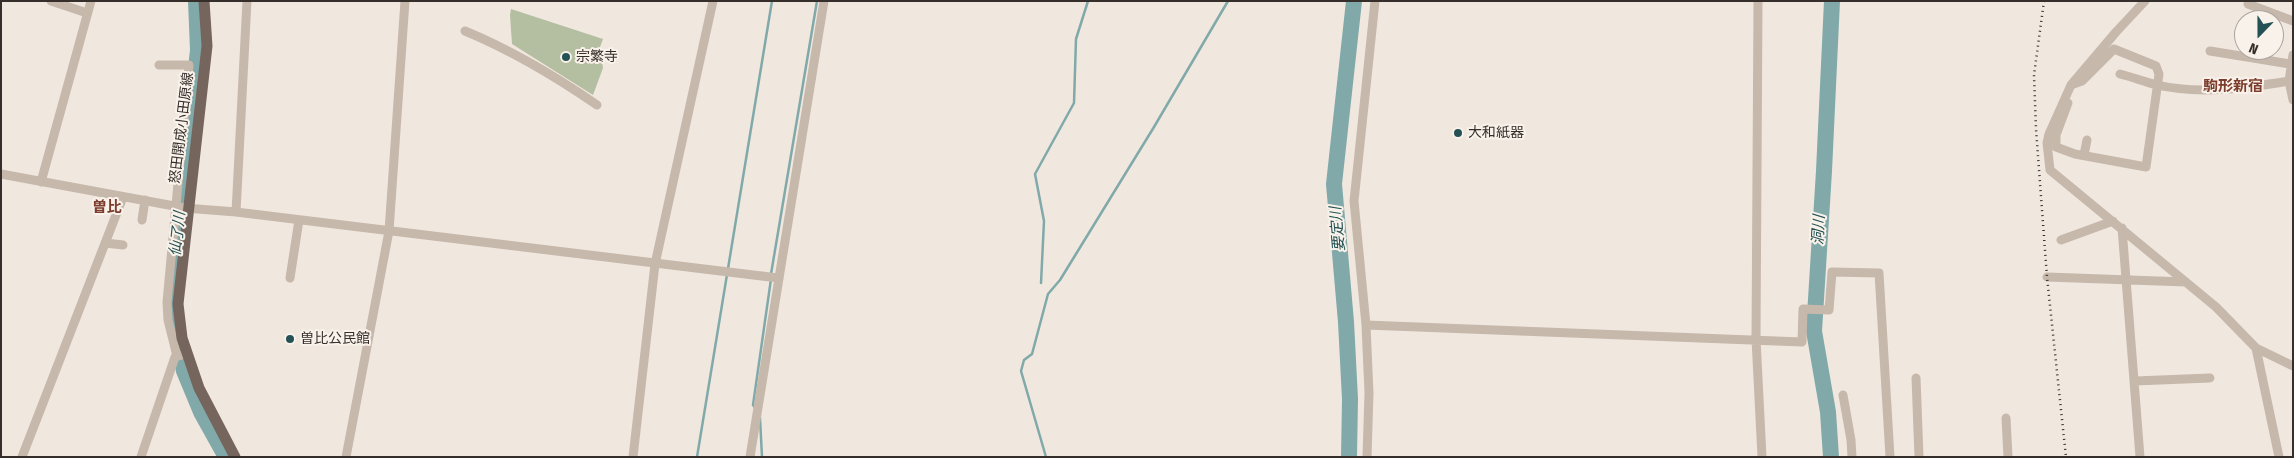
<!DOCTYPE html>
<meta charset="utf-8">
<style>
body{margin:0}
#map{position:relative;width:2294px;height:458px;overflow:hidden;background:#f0e8df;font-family:"Fira Sans Condensed",sans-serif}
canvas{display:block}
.frame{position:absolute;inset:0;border:2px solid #362e2a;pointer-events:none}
.north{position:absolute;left:2234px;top:10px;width:50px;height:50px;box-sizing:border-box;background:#f8f2eb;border:1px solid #aaa49e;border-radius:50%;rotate:202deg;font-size:14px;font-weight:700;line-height:20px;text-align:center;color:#362e2a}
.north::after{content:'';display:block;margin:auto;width:18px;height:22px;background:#245153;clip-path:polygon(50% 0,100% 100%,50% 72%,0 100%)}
</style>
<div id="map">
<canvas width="2294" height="458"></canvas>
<div class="frame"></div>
<div class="north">N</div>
</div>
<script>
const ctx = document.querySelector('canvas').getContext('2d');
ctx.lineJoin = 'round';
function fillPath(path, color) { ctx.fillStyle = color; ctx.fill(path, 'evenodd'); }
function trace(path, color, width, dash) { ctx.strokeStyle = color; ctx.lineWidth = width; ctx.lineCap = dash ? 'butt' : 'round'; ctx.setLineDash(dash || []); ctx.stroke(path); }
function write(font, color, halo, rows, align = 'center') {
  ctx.font = font + ' "Fira Sans Condensed","Noto Sans JP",sans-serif'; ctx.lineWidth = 4; ctx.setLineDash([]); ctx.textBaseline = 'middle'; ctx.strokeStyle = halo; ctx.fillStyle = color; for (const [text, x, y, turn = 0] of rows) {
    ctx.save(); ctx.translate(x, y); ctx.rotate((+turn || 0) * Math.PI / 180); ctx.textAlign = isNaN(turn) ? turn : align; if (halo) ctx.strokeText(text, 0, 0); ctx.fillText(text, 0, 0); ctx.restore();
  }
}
fillPath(new Path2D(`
 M 511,9 L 603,39 L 600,47 L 603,68 L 593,95 L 512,44 L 510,15 Z`), '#b4bea0');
trace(new Path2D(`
 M 771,274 L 817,1
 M 1041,283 L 1044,221 L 1035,174 L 1074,103 L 1076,39 L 1088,1
 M 756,409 L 753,405 L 771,279
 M 760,418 L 762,457
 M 697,457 L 772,1
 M 1046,457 L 1021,371 L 1024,360 L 1032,354 L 1048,294 L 1060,280 L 1154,127 L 1228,1`), '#81a9aa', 2.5);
trace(new Path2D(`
 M 196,1 L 198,50 L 175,261 L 173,319 L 184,371 L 201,412 L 226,457
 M 1349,457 L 1350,399 L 1346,322 L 1334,184 L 1354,1
 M 1831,457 L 1828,412 L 1814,331 L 1824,171 L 1832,1`), '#81a9aa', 16);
trace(new Path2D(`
 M 51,1 L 87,13
 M 1758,1 L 1756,339 L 1762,457
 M 2145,1 L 2116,32 L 2071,85 L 2049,134 L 2047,143 L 2050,170 L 2216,307 L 2256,348 L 2279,457
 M 2248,4 L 2293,21
 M 465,31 C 511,50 555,76 597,105
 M 2210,51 L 2290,64
 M 2293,55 L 2289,81 L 2293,100
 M 159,65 L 189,65 L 167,302 L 168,320 L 177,356
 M 2120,74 C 2132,77 2145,82 2157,85 C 2200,95 2246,88 2289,81
 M 2068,103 L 2056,135 L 2056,147 L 2075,154 L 2146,167 L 2159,74 L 2156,66 L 2114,49 L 2082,81 L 2071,85
 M 2084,155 L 2087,140
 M 1,174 L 185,208 L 236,212 L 778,278
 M 41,182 L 91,1
 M 236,212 L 247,1
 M 142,220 L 145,200
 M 2122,228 L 2140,457
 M 2061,240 L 2113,221
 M 105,243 L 123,245
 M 2047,277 L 2186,282
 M 290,278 L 299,220
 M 1366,325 L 1802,342 L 1803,309 L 1829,310 L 1832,272 L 1879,273 L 1890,457
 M 2256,348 L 2293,366
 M 1916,378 L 1919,457
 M 2135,381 L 2210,378
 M 1843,395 L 1851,440 L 1852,457
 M 2006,418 L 2008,457
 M 22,457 L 123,197
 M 141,457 L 175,357 L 182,355
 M 346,457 L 389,231 L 405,1
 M 633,457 L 655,264 L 713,1
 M 750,457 L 824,1
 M 1367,457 L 1369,393 L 1366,325 L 1354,201 L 1375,1`), '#c7b8ac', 9);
trace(new Path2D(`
 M 204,1 L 207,46 L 178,304 L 182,338 L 199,388 L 235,457`), '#76655d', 11);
trace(new Path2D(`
 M 2044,1 L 2034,75 L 2036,129 L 2047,277 L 2066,457`), '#362e2a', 2.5, [1, 4]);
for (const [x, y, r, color] of [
 [566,57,5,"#245153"],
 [1458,133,5,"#245153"],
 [290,339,5,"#245153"]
]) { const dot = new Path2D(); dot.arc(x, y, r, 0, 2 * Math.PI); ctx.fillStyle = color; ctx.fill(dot); trace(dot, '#f8f2eb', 2); }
write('14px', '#362e2a', '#f8f2eb', [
 ["宗繁寺",576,57],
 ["大和紙器",1468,133],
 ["曽比公民館",300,339]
], 'left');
write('14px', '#362e2a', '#f8f2eb', [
 ["怒田開成小田原線",182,128,-83]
]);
write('bold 15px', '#7c3d2c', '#f8f2eb', [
 ["駒形新宿",2233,87],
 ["曽比",107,208]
]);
write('italic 15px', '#245153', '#f8f2eb', [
 ["要定川",1338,229,-95],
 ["洞川",1819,230,-87],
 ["仙了川",178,234,-84]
]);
</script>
